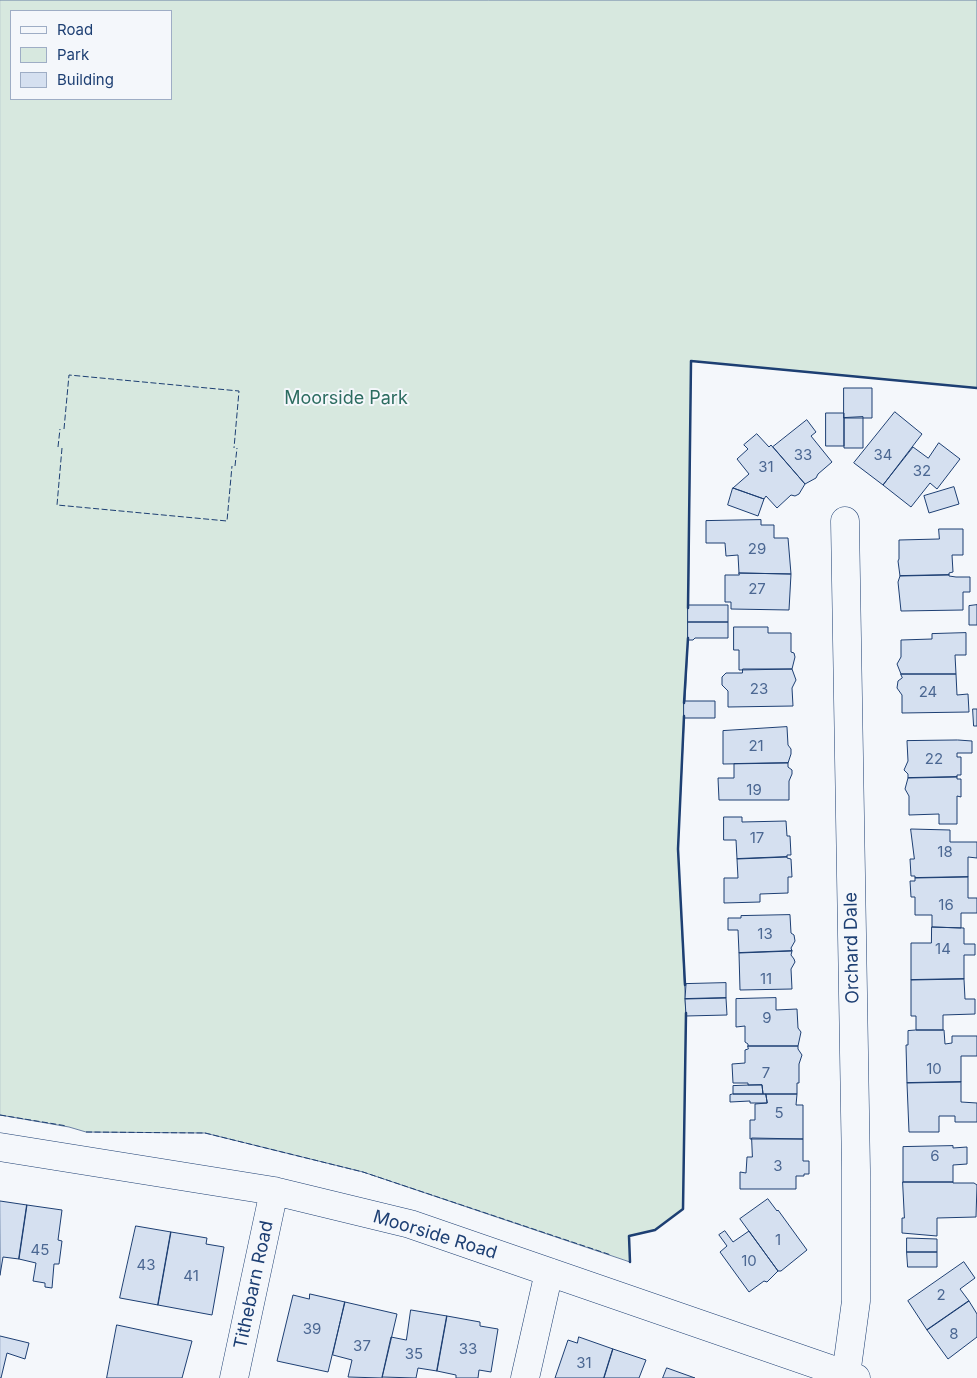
<!DOCTYPE html>
<style>
body{margin:0}
#map{position:relative;width:977px;height:1378px;overflow:hidden;background:#f4f7fb;font-family:Inter,sans-serif}
canvas{display:block}
.legend{position:absolute;left:10px;top:10px;width:162px;height:90px;box-sizing:border-box;background:#f4f7fb;border:1px solid #9eadc5;margin:0;padding:6px 9px;list-style:none;font-size:15px;color:#1d3f73}
.legend li{display:flex;align-items:center;gap:10px;height:25px}
.legend b{width:25px;border:1px solid #9eadc5}
</style>
<div id="map">
<canvas width="977" height="1378"></canvas>
<ul class="legend">
<li><b style="height:6px;background:#f4f7fb"></b>Road</li>
<li><b style="height:14px;background:#d7e8df"></b>Park</li>
<li><b style="height:14px;background:#d5e0f0"></b>Building</li>
</ul>
</div>
<script>
const ctx = document.querySelector('canvas').getContext('2d');
ctx.lineJoin = 'round';
function fillPath(path, color) { ctx.fillStyle = color; ctx.fill(path, 'evenodd'); }
function trace(path, color, width, dash) { ctx.strokeStyle = color; ctx.lineWidth = width; ctx.lineCap = dash ? 'butt' : 'round'; ctx.setLineDash(dash || []); ctx.stroke(path); }
function write(font, color, halo, rows, align = 'center') {
  ctx.font = font + ' Inter,sans-serif'; ctx.lineWidth = 4; ctx.setLineDash([]); ctx.textBaseline = 'middle'; ctx.strokeStyle = halo; ctx.fillStyle = color; for (const [text, x, y, turn = 0] of rows) {
    ctx.save(); ctx.translate(x, y); ctx.rotate((+turn || 0) * Math.PI / 180); ctx.textAlign = isNaN(turn) ? turn : align; if (halo) ctx.strokeText(text, 0, 0); ctx.fillText(text, 0, 0); ctx.restore();
  }
}
const green = new Path2D(`
 M 0,0 L 977,0 L 977,388 L 691,361 L 688,640 L 678,849 L 686,1016 L 683,1209 L 655,1230 L 629,1236 L 630,1262 L 363,1172 L 205,1133 L 86,1132 L 69,1127 L 0,1115 ZM 11,11 L 171,11 L 171,99 L 11,99 Z`);
fillPath(green, '#d7e8df');
trace(green, '#687fa3', 1);
const building = new Path2D(`
 M 844,388 L 872,388 L 872,418 L 844,418 Z
 M 895,412 L 922,434 L 883,485 L 854,463 Z
 M 826,413 L 844,413 L 844,446 L 826,446 Z
 M 863,417 L 863,448 L 844,448 L 844,418 Z
 M 807,420 L 816,432 L 811,436 L 832,462 L 818,474 L 816,478 L 805,484 L 773,447 Z
 M 757,434 L 769,447 L 771,445 L 805,484 L 799,494 L 795,496 L 791,495 L 777,508 L 766,496 L 764,499 L 733,488 L 749,474 L 737,459 L 748,449 L 744,445 Z
 M 939,443 L 960,459 L 937,489 L 930,483 L 911,507 L 883,485 L 913,447 L 928,458 Z
 M 954,487 L 959,504 L 929,513 L 924,496 Z
 M 733,488 L 764,499 L 758,516 L 728,505 Z
 M 761,520 L 761,525 L 774,525 L 774,538 L 788,538 L 791,574 L 739,573 L 738,555 L 726,556 L 725,543 L 706,543 L 706,521 Z
 M 939,529 L 963,529 L 963,555 L 952,555 L 953,572 L 949,573 L 949,575 L 900,576 L 898,561 L 899,559 L 899,540 L 939,539 Z
 M 739,573 L 791,574 L 789,610 L 731,609 L 731,602 L 725,602 L 725,575 L 739,575 Z
 M 949,575 L 949,576 L 956,577 L 970,577 L 970,592 L 963,592 L 963,610 L 901,611 L 898,582 L 900,576 Z
 M 688,605 L 728,605 L 728,622 L 688,622 Z
 M 977,605 L 977,625 L 969,625 L 969,606 Z
 M 688,622 L 728,622 L 728,638 L 695,638 L 693,640 L 688,640 Z
 M 734,627 L 768,627 L 768,633 L 791,633 L 791,652 L 794,653 L 795,657 L 792,669 L 739,670 L 739,650 L 734,650 Z
 M 966,633 L 966,655 L 955,655 L 956,674 L 901,674 L 897,664 L 901,657 L 901,640 L 932,639 L 932,634 Z
 M 743,669 L 792,669 L 796,680 L 792,688 L 793,706 L 728,707 L 728,691 L 722,685 L 722,677 L 726,673 L 742,673 Z
 M 901,674 L 956,674 L 957,695 L 968,694 L 969,712 L 902,713 L 902,695 L 897,688 L 898,681 L 902,678 Z
 M 684,701 L 715,701 L 715,718 L 684,718 Z
 M 973,709 L 977,709 L 977,726 L 974,726 Z
 M 787,727 L 788,745 L 791,749 L 791,754 L 788,763 L 723,764 L 723,731 Z
 M 958,740 L 972,741 L 972,753 L 957,753 L 957,757 L 961,757 L 961,775 L 957,775 L 957,777 L 908,778 L 908,774 L 904,770 L 908,761 L 907,741 Z
 M 788,763 L 788,767 L 792,770 L 792,774 L 789,781 L 789,800 L 719,800 L 718,778 L 734,778 L 734,764 Z
 M 957,777 L 957,779 L 961,779 L 961,797 L 957,796 L 957,824 L 939,824 L 939,814 L 909,815 L 909,796 L 905,789 L 908,778 Z
 M 724,817 L 742,817 L 742,822 L 786,821 L 787,836 L 790,836 L 791,855 L 787,855 L 787,857 L 737,859 L 736,840 L 724,840 Z
 M 911,829 L 950,830 L 950,842 L 977,842 L 977,858 L 968,857 L 968,877 L 915,878 L 915,876 L 911,876 L 910,859 L 914,859 Z
 M 787,857 L 787,858 L 791,859 L 792,877 L 788,877 L 788,893 L 760,894 L 760,902 L 724,903 L 724,878 L 738,878 L 737,859 Z
 M 968,877 L 968,898 L 977,898 L 977,913 L 961,913 L 961,928 L 932,927 L 932,915 L 915,915 L 915,897 L 911,897 L 910,881 L 915,881 L 915,878 Z
 M 790,915 L 791,933 L 794,935 L 795,941 L 791,948 L 792,951 L 739,953 L 738,930 L 728,930 L 728,918 L 741,918 L 741,916 Z
 M 932,927 L 964,928 L 964,944 L 975,944 L 975,955 L 964,955 L 964,979 L 911,980 L 911,943 L 931,943 Z
 M 792,951 L 791,955 L 794,959 L 795,962 L 791,969 L 792,989 L 740,990 L 739,953 Z
 M 964,979 L 965,999 L 975,999 L 975,1014 L 943,1015 L 943,1030 L 916,1030 L 916,1016 L 911,1016 L 911,980 Z
 M 726,983 L 726,998 L 685,999 L 686,984 Z
 M 726,998 L 727,1015 L 686,1016 L 685,999 Z
 M 776,998 L 776,1010 L 797,1009 L 798,1028 L 801,1032 L 798,1046 L 748,1046 L 748,1044 L 745,1042 L 745,1026 L 736,1027 L 736,999 Z
 M 916,1030 L 944,1030 L 945,1044 L 952,1043 L 952,1036 L 977,1036 L 977,1056 L 961,1056 L 961,1082 L 907,1083 L 906,1045 L 908,1045 L 908,1031 Z
 M 748,1046 L 798,1046 L 798,1049 L 802,1055 L 799,1064 L 799,1083 L 797,1083 L 797,1094 L 763,1094 L 762,1085 L 748,1085 L 748,1083 L 733,1083 L 732,1064 L 745,1063 L 745,1050 L 748,1049 Z
 M 961,1082 L 961,1102 L 977,1103 L 977,1122 L 955,1122 L 955,1116 L 939,1116 L 939,1132 L 909,1132 L 907,1083 Z
 M 762,1085 L 763,1094 L 733,1094 L 733,1086 Z
 M 733,1094 L 766,1094 L 767,1103 L 750,1103 L 750,1101 L 730,1102 L 730,1095 Z
 M 766,1094 L 797,1094 L 796,1105 L 803,1105 L 803,1139 L 750,1139 L 750,1120 L 755,1120 L 755,1104 L 767,1103 Z
 M 752,1138 L 803,1139 L 803,1161 L 809,1161 L 809,1174 L 804,1174 L 804,1176 L 796,1176 L 796,1189 L 740,1189 L 740,1172 L 746,1173 L 747,1157 L 752,1157 Z
 M 953,1146 L 953,1148 L 967,1147 L 967,1164 L 953,1165 L 953,1182 L 903,1182 L 903,1147 Z
 M 903,1182 L 953,1182 L 953,1183 L 974,1183 L 977,1185 L 976,1217 L 937,1218 L 937,1236 L 902,1233 L 902,1218 L 904,1218 Z
 M 768,1199 L 777,1211 L 778,1210 L 807,1250 L 781,1271 L 778,1271 L 740,1219 Z
 M 0,1201 L 27,1205 L 19,1259 L 3,1257 L 0,1275 Z
 M 27,1205 L 62,1210 L 58,1240 L 62,1241 L 59,1264 L 54,1264 L 52,1288 L 45,1287 L 45,1283 L 33,1281 L 36,1263 L 19,1259 Z
 M 136,1226 L 171,1232 L 158,1305 L 120,1298 Z
 M 725,1231 L 733,1242 L 749,1231 L 778,1271 L 767,1282 L 764,1281 L 749,1292 L 720,1252 L 727,1246 L 719,1235 Z
 M 171,1232 L 207,1238 L 206,1244 L 224,1247 L 212,1315 L 158,1305 Z
 M 907,1238 L 937,1239 L 937,1252 L 907,1252 Z
 M 907,1252 L 937,1252 L 937,1267 L 908,1267 Z
 M 964,1262 L 975,1278 L 960,1289 L 969,1301 L 927,1330 L 908,1301 Z
 M 310,1294 L 345,1302 L 328,1372 L 277,1361 L 293,1295 L 309,1299 Z
 M 969,1301 L 977,1314 L 977,1337 L 948,1359 L 927,1330 Z
 M 345,1302 L 397,1314 L 382,1378 L 348,1377 L 352,1360 L 333,1355 Z
 M 411,1310 L 447,1316 L 437,1371 L 418,1368 L 416,1378 L 382,1377 L 391,1337 L 406,1340 Z
 M 447,1316 L 480,1322 L 480,1326 L 498,1329 L 491,1372 L 479,1370 L 478,1378 L 456,1378 L 456,1375 L 437,1371 Z
 M 117,1325 L 192,1341 L 182,1378 L 107,1378 Z
 M 0,1336 L 29,1343 L 25,1359 L 7,1353 L 1,1378 L 0,1378 Z
 M 579,1337 L 613,1349 L 604,1378 L 555,1378 L 568,1340 L 577,1343 Z
 M 613,1349 L 646,1360 L 639,1378 L 604,1378 Z
 M 667,1368 L 695,1378 L 663,1378 Z`);
fillPath(building, '#d5e0f0');
trace(building, '#1d3f73', 1);
const street = new Path2D(`
 M 845,521 L 856,1170 L 856,1301 L 846,1375
 M 0,1147 L 274,1191 L 410,1224 L 856,1378
 M 234,1378 L 274,1191
 M 525,1378 L 549,1272`);
trace(street, '#1d3f73', 29);
trace(street, '#f4f7fb', 28);
trace(new Path2D(`
 M 64,429 L 69,375 L 239,391 L 234,448
 M 58,447 L 60,429
 M 62,448 L 57,505 L 227,521 L 232,466
 M 235,466 L 237,448
 M 0,1115 L 67,1126
 M 86,1132 L 205,1133 L 363,1172 L 611,1255`), '#1d3f73', 1, [6, 2.5]);
trace(new Path2D(`
 M 688,608 L 691,361 L 977,388
 M 684,703 L 688,638
 M 684,716 L 678,849 L 685,985
 M 630,1262 L 629,1236 L 655,1230 L 683,1209 L 686,1013`), '#1d3f73', 2.5);
write('15px', '#4b6792', null, [
 ["33",803,455],
 ["34",883,455],
 ["31",766,467],
 ["32",922,471],
 ["29",757,549],
 ["27",757,589],
 ["23",759,689],
 ["24",928,692],
 ["21",756,746],
 ["22",934,759],
 ["19",754,790],
 ["17",757,838],
 ["18",945,852],
 ["16",946,905],
 ["13",765,934],
 ["14",943,949],
 ["11",766,979],
 ["9",767,1018],
 ["10",934,1069],
 ["7",766,1073],
 ["5",779,1113],
 ["6",935,1156],
 ["3",778,1166],
 ["1",778,1240],
 ["45",40,1250],
 ["10",749,1261],
 ["43",146,1265],
 ["41",191,1276],
 ["2",941,1295],
 ["39",312,1329],
 ["8",954,1334],
 ["37",362,1346],
 ["33",468,1349],
 ["35",414,1354],
 ["31",584,1363]
]);
write('18px', '#2c6c60', '#f4f7fb', [
 ["Moorside Park",346,399]
]);
write('18px', '#1d3f73', '#f4f7fb', [
 ["Orchard Dale",852,948,-91],
 ["Moorside Road",435,1235,17],
 ["Tithebarn Road",254,1285,-78]
]);
</script>
